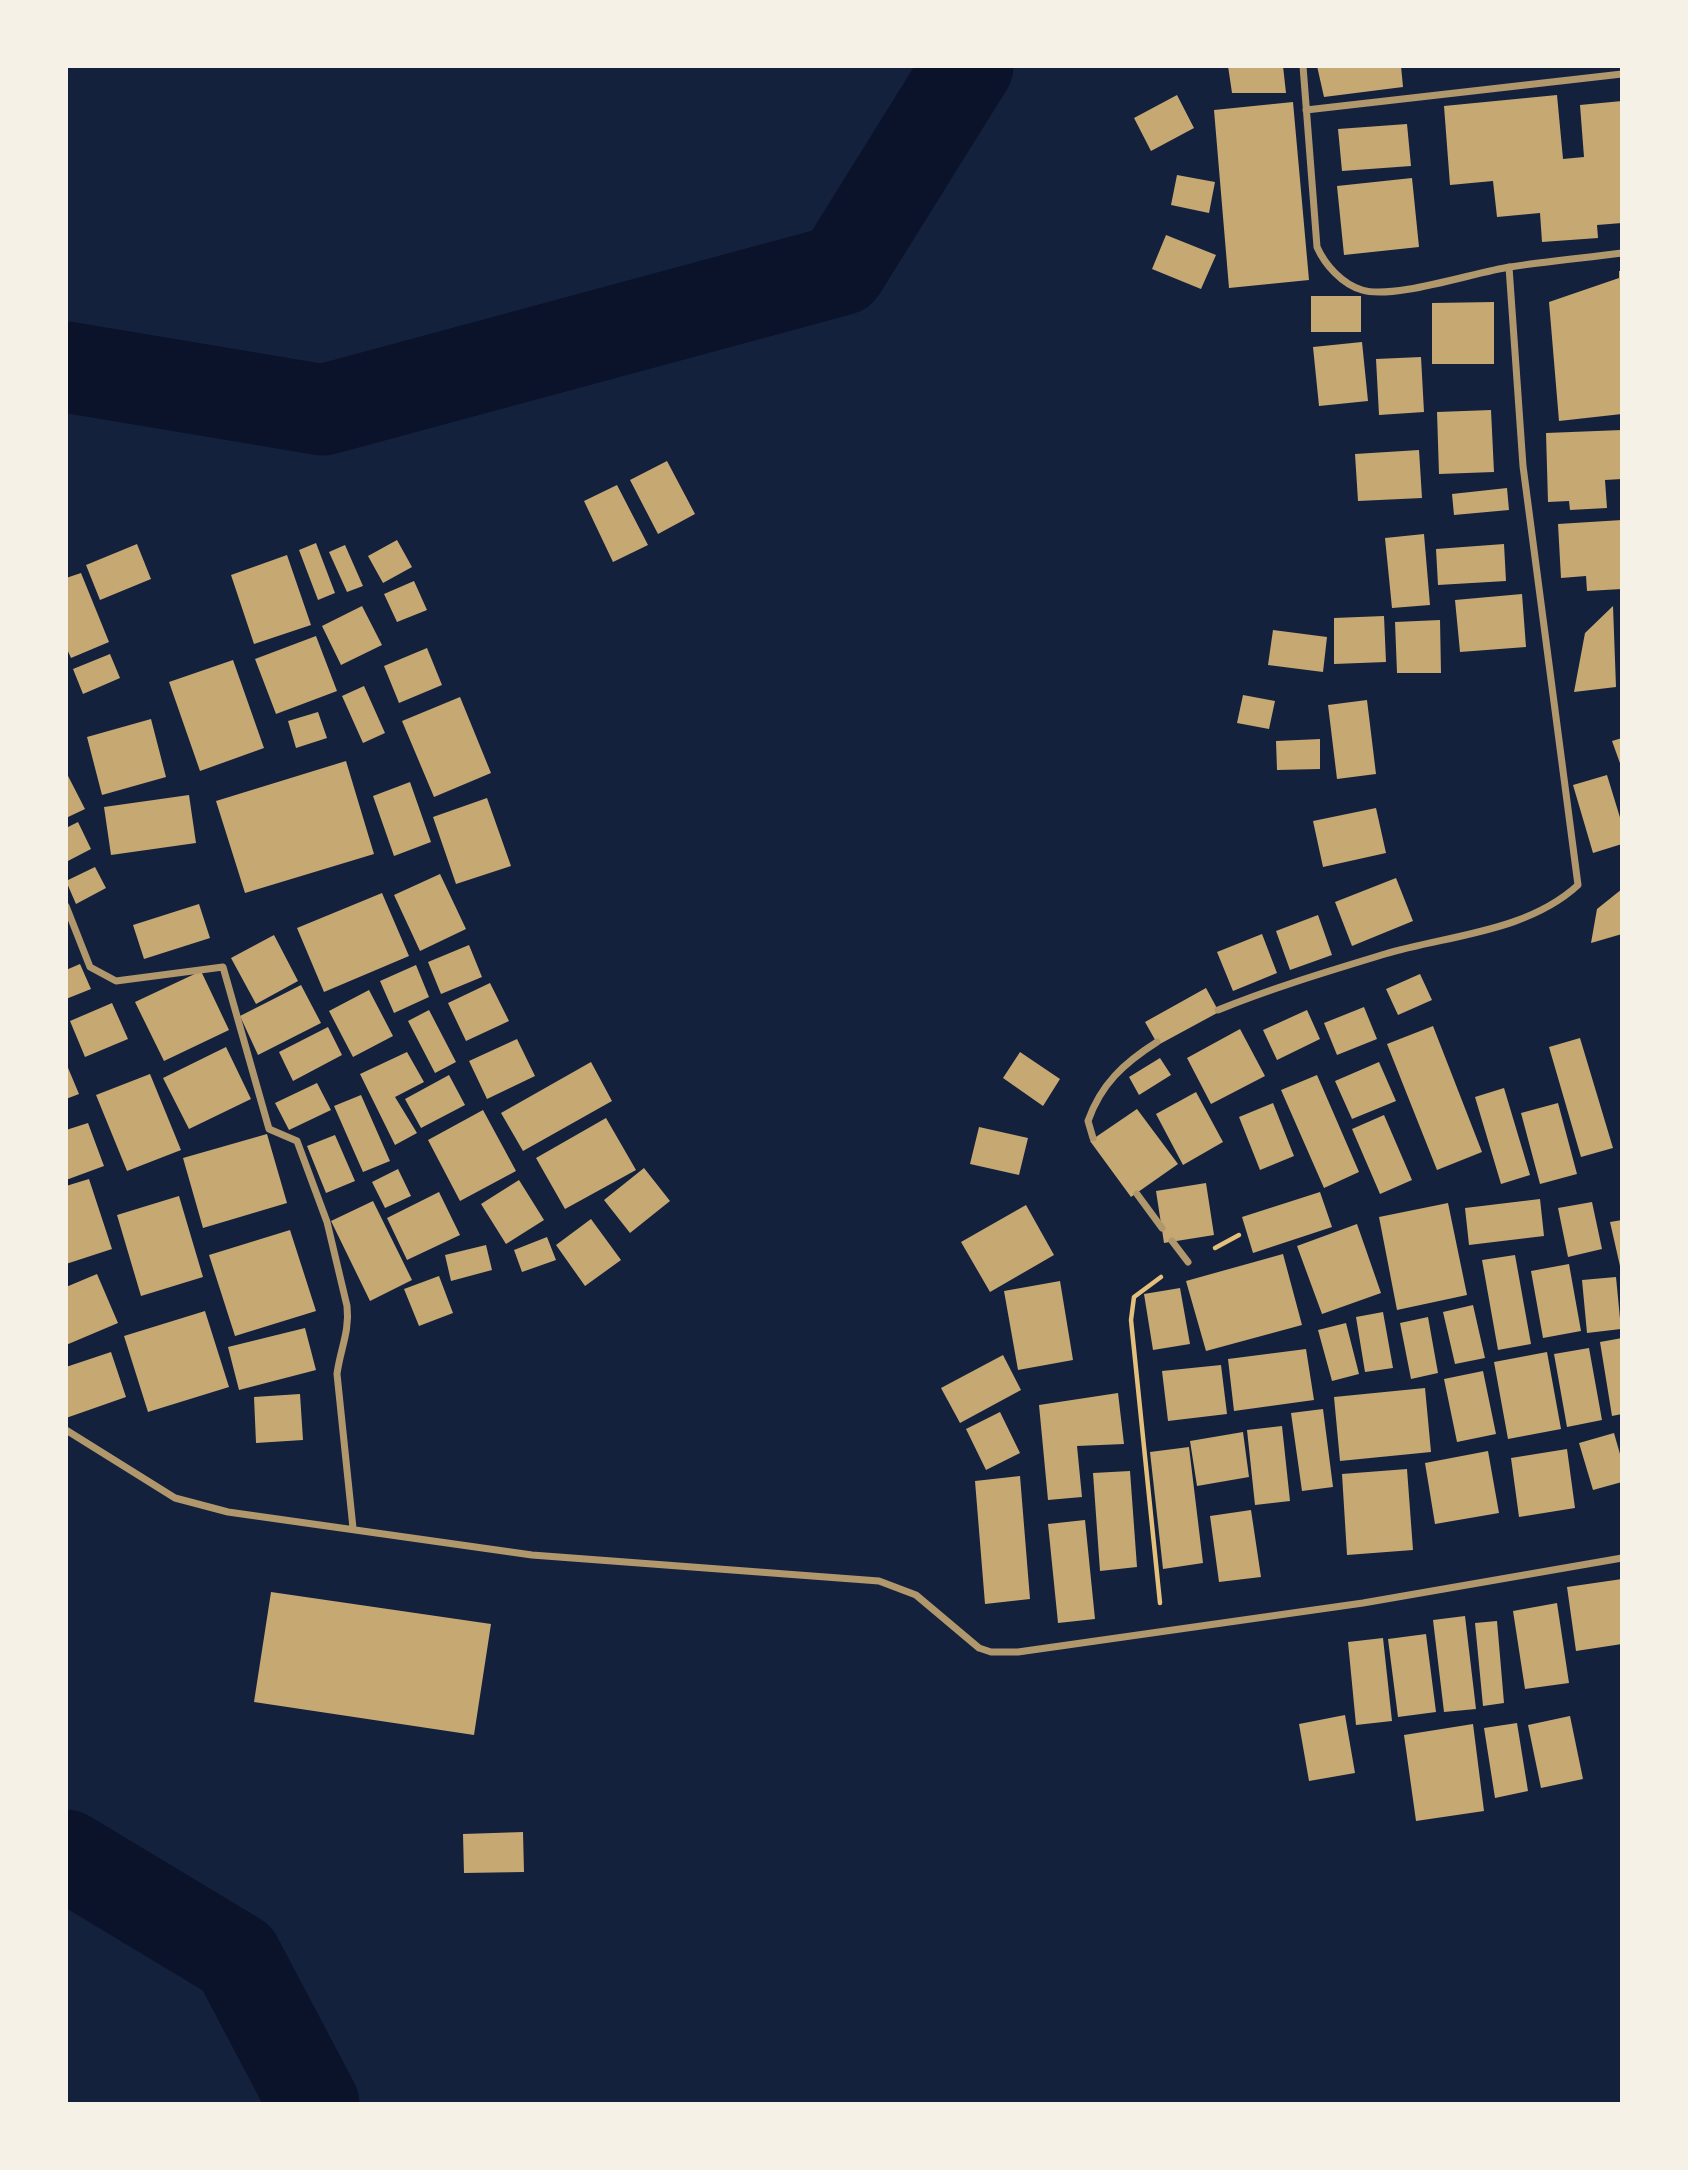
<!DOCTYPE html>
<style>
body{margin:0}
#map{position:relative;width:1688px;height:2170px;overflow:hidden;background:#14213d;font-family:Barlow,sans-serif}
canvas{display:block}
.frame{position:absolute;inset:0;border:68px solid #f6f1e7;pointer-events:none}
</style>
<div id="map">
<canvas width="1688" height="2170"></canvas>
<div class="frame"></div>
</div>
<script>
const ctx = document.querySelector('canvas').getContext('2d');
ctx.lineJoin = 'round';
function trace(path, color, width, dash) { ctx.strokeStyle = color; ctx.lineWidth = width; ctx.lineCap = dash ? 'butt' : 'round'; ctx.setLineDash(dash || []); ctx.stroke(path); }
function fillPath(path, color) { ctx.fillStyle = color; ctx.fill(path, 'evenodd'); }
trace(new Path2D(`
 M 66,367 L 323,410 L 841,270 L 968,66
 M 66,1855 L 237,1958 L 314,2104`), '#0b132b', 91);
fillPath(new Path2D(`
 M 1228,66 L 1283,66 L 1286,93 L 1232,93 Z
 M 1317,66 L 1401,66 L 1403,87 L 1324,97 Z
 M 1177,95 L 1194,128 L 1151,151 L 1134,118 Z
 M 1557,95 L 1563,159 L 1584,157 L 1580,105 L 1622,101 L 1622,223 L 1597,225 L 1598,238 L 1542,242 L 1540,213 L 1497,217 L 1493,181 L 1450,185 L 1444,106 Z
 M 1293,102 L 1309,280 L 1229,288 L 1214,110 Z
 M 1407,124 L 1411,166 L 1342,171 L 1338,129 Z
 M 1177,175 L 1215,182 L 1209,213 L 1171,205 Z
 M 1412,178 L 1419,247 L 1344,255 L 1337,186 Z
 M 1166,235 L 1216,255 L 1201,289 L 1152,269 Z
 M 1619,271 L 1622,271 L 1622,414 L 1559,421 L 1549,302 L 1619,278 Z
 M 1311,296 L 1361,296 L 1361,332 L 1311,332 Z
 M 1494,302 L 1494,364 L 1432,364 L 1432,303 Z
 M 1362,342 L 1368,401 L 1319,406 L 1313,347 Z
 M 1421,357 L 1424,412 L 1379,415 L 1376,359 Z
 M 1491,410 L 1494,472 L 1439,474 L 1437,412 Z
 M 1622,430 L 1622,479 L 1605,480 L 1607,508 L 1570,510 L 1569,501 L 1548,502 L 1546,433 Z
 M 1419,450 L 1422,498 L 1358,501 L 1355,454 Z
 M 667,461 L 695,514 L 658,534 L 630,480 Z
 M 617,485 L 648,545 L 613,562 L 584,501 Z
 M 1507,488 L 1509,510 L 1454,515 L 1452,494 Z
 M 1622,520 L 1622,589 L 1587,591 L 1586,576 L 1561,578 L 1558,524 Z
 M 1424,534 L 1430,605 L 1392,608 L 1385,538 Z
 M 397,540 L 412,567 L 383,583 L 368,556 Z
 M 316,543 L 335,593 L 318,600 L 299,550 Z
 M 137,544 L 151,579 L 100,600 L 86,565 Z
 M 1504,544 L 1506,581 L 1438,585 L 1436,549 Z
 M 345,545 L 363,586 L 347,592 L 329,552 Z
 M 287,555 L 311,625 L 254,644 L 231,575 Z
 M 81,573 L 109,642 L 71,658 L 66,647 L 66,578 Z
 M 414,581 L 427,610 L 397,622 L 384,594 Z
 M 1522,594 L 1526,647 L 1460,652 L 1455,600 Z
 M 362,606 L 382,645 L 341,665 L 322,626 Z
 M 1613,606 L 1616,687 L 1574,692 L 1585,633 Z
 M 1384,616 L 1386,662 L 1334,664 L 1334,618 Z
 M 1440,620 L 1441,673 L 1397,673 L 1395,622 Z
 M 1273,630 L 1327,637 L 1323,672 L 1268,665 Z
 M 316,636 L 337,691 L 276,714 L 255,659 Z
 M 427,648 L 442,685 L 399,703 L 384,666 Z
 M 110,654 L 120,678 L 83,694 L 73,669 Z
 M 233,660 L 264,748 L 200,771 L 169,682 Z
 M 364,686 L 385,733 L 363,743 L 342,696 Z
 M 1243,695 L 1275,701 L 1269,729 L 1237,723 Z
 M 460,697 L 491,773 L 434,797 L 402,721 Z
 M 1367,700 L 1376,774 L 1337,779 L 1328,705 Z
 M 318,712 L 327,738 L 296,748 L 288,721 Z
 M 151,719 L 166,777 L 102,795 L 87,737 Z
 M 1622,738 L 1622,766 L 1621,766 L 1612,741 Z
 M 1320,739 L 1320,769 L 1277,770 L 1276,741 Z
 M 346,761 L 374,854 L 245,893 L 216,801 Z
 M 66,772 L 85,809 L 66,818 Z
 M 1607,775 L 1622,824 L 1622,844 L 1593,853 L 1573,785 Z
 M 410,782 L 431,842 L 394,856 L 373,796 Z
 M 189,795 L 196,843 L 111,855 L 104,807 Z
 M 487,798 L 511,866 L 456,884 L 433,817 Z
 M 1376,808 L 1386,853 L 1323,867 L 1313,821 Z
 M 78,822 L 91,849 L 66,862 L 66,828 Z
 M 95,867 L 106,888 L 76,904 L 66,881 Z
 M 440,874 L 466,929 L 420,951 L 394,895 Z
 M 1396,878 L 1413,921 L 1352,946 L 1335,902 Z
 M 1622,889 L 1622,934 L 1591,943 L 1597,909 Z
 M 382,893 L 409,956 L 324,992 L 297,928 Z
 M 199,904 L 210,938 L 144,959 L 133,925 Z
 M 1318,915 L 1332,955 L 1290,970 L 1276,931 Z
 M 1262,934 L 1277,973 L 1233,991 L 1217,952 Z
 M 274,935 L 298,981 L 256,1004 L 231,958 Z
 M 469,945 L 482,977 L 441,994 L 428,962 Z
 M 80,964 L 91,989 L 66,999 L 66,970 Z
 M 416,965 L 429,997 L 394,1013 L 380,981 Z
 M 201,971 L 229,1030 L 164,1061 L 135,1002 Z
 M 1420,974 L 1432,1000 L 1398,1015 L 1386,989 Z
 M 490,983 L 509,1021 L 466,1041 L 448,1003 Z
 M 301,985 L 321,1023 L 258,1055 L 240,1016 Z
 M 1206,988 L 1219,1012 L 1158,1045 L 1145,1022 Z
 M 369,990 L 393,1036 L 353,1057 L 329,1011 Z
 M 112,1003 L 128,1039 L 85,1057 L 70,1021 Z
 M 1364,1007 L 1377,1039 L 1337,1055 L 1324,1023 Z
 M 429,1010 L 456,1062 L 435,1073 L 408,1021 Z
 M 1307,1010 L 1320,1039 L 1277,1060 L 1263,1030 Z
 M 1433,1026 L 1482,1152 L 1437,1170 L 1387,1044 Z
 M 328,1027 L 342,1055 L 293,1081 L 279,1052 Z
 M 1240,1029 L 1265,1076 L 1211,1104 L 1187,1058 Z
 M 1580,1038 L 1613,1148 L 1581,1157 L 1549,1047 Z
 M 517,1039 L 535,1076 L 487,1099 L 469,1061 Z
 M 226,1047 L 251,1099 L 189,1129 L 163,1078 Z
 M 407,1052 L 424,1082 L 395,1097 L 417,1133 L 395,1145 L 360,1074 Z
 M 1020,1052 L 1060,1079 L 1043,1106 L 1003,1078 Z
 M 1160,1058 L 1171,1075 L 1139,1095 L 1129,1077 Z
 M 591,1062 L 612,1101 L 523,1151 L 501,1113 Z
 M 1379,1062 L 1396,1101 L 1352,1119 L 1335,1081 Z
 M 66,1063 L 79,1094 L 66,1099 Z
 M 150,1074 L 181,1150 L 127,1171 L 96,1095 Z
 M 449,1075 L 465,1105 L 421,1128 L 405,1099 Z
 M 1317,1075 L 1359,1172 L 1324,1188 L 1281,1090 Z
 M 317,1083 L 331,1110 L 289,1130 L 275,1103 Z
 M 1504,1088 L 1530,1175 L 1501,1184 L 1475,1097 Z
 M 1196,1092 L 1223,1142 L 1183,1165 L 1156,1114 Z
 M 361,1095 L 390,1161 L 363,1172 L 334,1106 Z
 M 1273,1103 L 1294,1156 L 1260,1170 L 1239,1117 Z
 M 1558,1103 L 1577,1174 L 1540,1184 L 1521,1113 Z
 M 1137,1109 L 1178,1164 L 1131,1197 L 1090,1141 Z
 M 483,1110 L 516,1171 L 460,1201 L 428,1140 Z
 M 1384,1115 L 1412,1180 L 1380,1194 L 1352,1129 Z
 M 606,1118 L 636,1170 L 565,1209 L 536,1158 Z
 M 88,1123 L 104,1166 L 66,1180 L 66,1130 Z
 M 979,1127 L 1028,1138 L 1019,1175 L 970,1164 Z
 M 267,1134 L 287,1203 L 203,1228 L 183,1158 Z
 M 335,1135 L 355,1181 L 326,1193 L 307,1146 Z
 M 644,1168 L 670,1201 L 630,1233 L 604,1200 Z
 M 398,1169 L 411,1196 L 385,1208 L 372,1182 Z
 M 89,1179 L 112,1249 L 66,1264 L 66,1186 Z
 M 519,1180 L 544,1220 L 506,1244 L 481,1204 Z
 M 1206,1183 L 1214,1235 L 1164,1243 L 1156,1191 Z
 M 439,1192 L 460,1235 L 407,1260 L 387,1218 Z
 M 1320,1192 L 1332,1227 L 1253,1253 L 1242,1217 Z
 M 179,1196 L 203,1277 L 141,1296 L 117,1215 Z
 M 1540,1199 L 1544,1236 L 1469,1245 L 1465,1208 Z
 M 373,1201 L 412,1280 L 370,1301 L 331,1221 Z
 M 1592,1202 L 1602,1249 L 1568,1257 L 1558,1208 Z
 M 1448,1203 L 1467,1295 L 1397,1310 L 1379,1217 Z
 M 1026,1205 L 1054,1255 L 990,1292 L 961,1242 Z
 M 591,1219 L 621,1260 L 585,1286 L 556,1245 Z
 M 1622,1220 L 1622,1266 L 1620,1266 L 1610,1222 Z
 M 1357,1224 L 1381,1293 L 1322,1314 L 1297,1246 Z
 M 290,1230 L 316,1311 L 235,1336 L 209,1255 Z
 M 547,1237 L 556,1260 L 522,1272 L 514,1250 Z
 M 486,1245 L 492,1270 L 451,1281 L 445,1255 Z
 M 1283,1254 L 1302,1325 L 1206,1351 L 1186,1281 Z
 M 1515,1255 L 1531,1344 L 1498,1350 L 1482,1260 Z
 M 1569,1264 L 1581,1331 L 1543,1338 L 1531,1271 Z
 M 97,1274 L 118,1323 L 66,1345 L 66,1287 Z
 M 439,1276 L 453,1313 L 419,1326 L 404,1289 Z
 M 1616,1277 L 1621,1329 L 1587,1333 L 1582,1280 Z
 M 1060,1281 L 1073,1360 L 1018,1370 L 1004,1291 Z
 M 1180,1288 L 1190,1344 L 1153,1350 L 1144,1294 Z
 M 1473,1305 L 1485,1358 L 1455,1364 L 1443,1312 Z
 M 205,1311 L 229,1387 L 148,1412 L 124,1336 Z
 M 1383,1312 L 1393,1368 L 1365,1372 L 1356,1317 Z
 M 1428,1317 L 1438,1373 L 1411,1379 L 1400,1323 Z
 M 1346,1323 L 1359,1374 L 1332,1381 L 1318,1330 Z
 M 305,1328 L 316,1370 L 239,1390 L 228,1347 Z
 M 1622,1338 L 1622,1414 L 1612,1416 L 1600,1342 Z
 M 1589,1348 L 1602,1420 L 1567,1427 L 1554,1354 Z
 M 1306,1349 L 1314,1400 L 1234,1411 L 1228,1359 Z
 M 111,1352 L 126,1397 L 66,1418 L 66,1367 Z
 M 1547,1352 L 1561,1429 L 1508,1439 L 1494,1362 Z
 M 1003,1355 L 1021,1390 L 960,1423 L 941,1388 Z
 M 1221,1365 L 1227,1414 L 1168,1421 L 1162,1371 Z
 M 1483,1371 L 1496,1434 L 1457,1442 L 1444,1379 Z
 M 1425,1388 L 1431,1452 L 1340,1461 L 1334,1397 Z
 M 1118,1393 L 1124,1444 L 1077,1446 L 1082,1497 L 1048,1500 L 1039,1405 Z
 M 300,1394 L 303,1440 L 256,1443 L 254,1397 Z
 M 1323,1409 L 1333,1487 L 1302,1491 L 1291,1413 Z
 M 1000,1412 L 1020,1453 L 986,1470 L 966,1429 Z
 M 1282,1426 L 1290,1501 L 1255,1505 L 1247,1430 Z
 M 1243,1432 L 1249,1477 L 1197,1486 L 1190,1441 Z
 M 1614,1433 L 1622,1461 L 1622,1482 L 1593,1490 L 1579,1443 Z
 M 1189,1447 L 1203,1563 L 1163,1569 L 1150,1452 Z
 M 1567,1449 L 1575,1508 L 1519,1517 L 1511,1458 Z
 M 1488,1451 L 1499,1513 L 1435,1524 L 1425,1463 Z
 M 1407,1469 L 1413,1550 L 1347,1555 L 1342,1474 Z
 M 1130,1471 L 1137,1567 L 1100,1571 L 1093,1473 Z
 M 1020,1476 L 1030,1599 L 985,1604 L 975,1481 Z
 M 1251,1510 L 1261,1577 L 1219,1582 L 1210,1516 Z
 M 1085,1520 L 1095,1619 L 1058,1623 L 1048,1524 Z
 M 1622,1579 L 1622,1644 L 1576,1651 L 1567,1587 Z
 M 271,1592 L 491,1624 L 474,1735 L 254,1702 Z
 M 1557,1603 L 1569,1683 L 1525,1689 L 1513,1611 Z
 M 1465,1616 L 1476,1709 L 1444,1712 L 1433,1620 Z
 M 1497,1621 L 1504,1703 L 1483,1706 L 1475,1623 Z
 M 1426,1634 L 1436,1712 L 1398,1717 L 1388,1639 Z
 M 1383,1638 L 1392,1721 L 1356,1725 L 1348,1642 Z
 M 1345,1715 L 1355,1773 L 1309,1781 L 1299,1724 Z
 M 1570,1716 L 1583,1779 L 1541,1788 L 1528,1725 Z
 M 1517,1723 L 1528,1791 L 1495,1798 L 1484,1728 Z
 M 1473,1724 L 1484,1811 L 1416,1821 L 1404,1735 Z
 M 523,1832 L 524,1872 L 464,1873 L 463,1834 Z`), '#c6a872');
trace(new Path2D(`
 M 1215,1248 L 1239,1235
 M 1160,1603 L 1131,1320 L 1134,1297 L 1161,1277`), '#e5c07b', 4.5);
trace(new Path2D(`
 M 1303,66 L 1317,247 C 1325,265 1342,284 1362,290 C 1393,300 1475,272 1510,267 C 1547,261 1584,258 1622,253
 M 1306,110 L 1622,74
 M 66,906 L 90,967 L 116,981 L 223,967 L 269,1129 L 297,1141 L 327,1222 L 347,1306 C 350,1331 340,1350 337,1374 L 353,1528
 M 1218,1010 C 1272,988 1329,971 1385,954 C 1449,935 1527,932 1578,885 L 1523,466 L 1509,267
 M 1093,1138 L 1088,1121 C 1101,1084 1124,1063 1157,1042
 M 1137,1194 L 1162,1228
 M 1172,1241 L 1188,1262
 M 66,1430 L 175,1498 L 228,1512 L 532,1555 L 879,1581 L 916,1595 L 979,1648 L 991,1652 L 1018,1652 L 1363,1603 L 1622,1558`), '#b1986c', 7);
</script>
